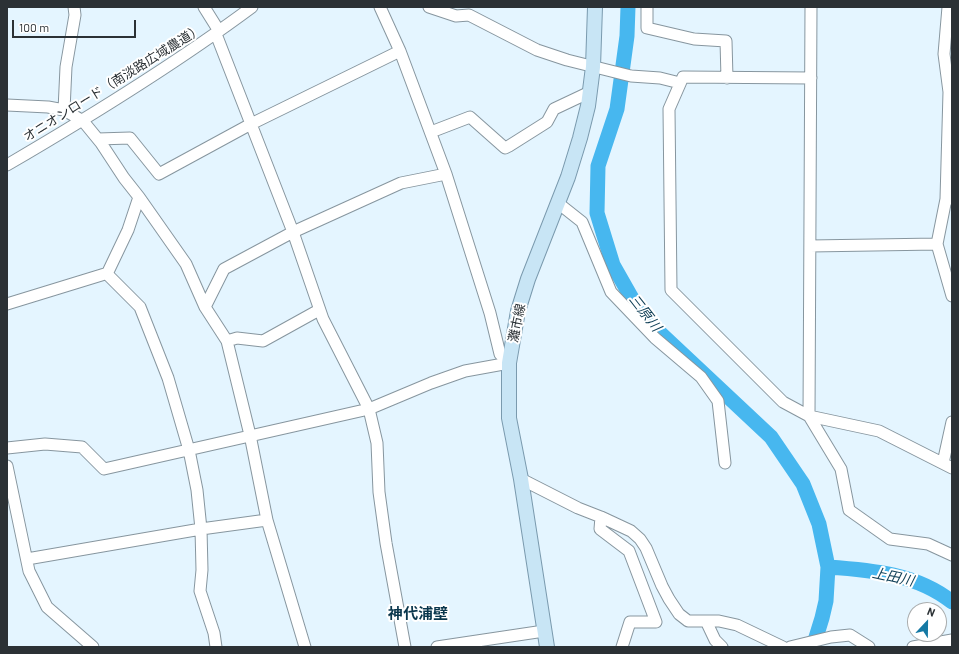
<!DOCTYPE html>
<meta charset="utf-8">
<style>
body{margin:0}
#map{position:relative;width:959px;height:654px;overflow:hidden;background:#e4f5ff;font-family:Barlow,sans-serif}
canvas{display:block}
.frame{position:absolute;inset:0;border:8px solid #2b3135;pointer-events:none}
.north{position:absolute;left:907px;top:602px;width:40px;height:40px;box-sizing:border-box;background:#fff;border:1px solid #aaadae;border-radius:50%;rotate:22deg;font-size:11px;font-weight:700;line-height:16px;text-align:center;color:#2b3135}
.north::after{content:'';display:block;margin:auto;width:14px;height:18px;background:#1579a4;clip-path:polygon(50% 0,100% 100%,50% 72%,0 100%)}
.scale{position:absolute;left:12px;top:20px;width:124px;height:18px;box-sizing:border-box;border:2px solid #2b3135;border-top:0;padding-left:5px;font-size:12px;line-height:14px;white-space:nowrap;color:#2b3135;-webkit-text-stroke:3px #fff;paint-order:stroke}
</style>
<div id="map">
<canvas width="959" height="654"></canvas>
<div class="frame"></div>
<div class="north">N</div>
<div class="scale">100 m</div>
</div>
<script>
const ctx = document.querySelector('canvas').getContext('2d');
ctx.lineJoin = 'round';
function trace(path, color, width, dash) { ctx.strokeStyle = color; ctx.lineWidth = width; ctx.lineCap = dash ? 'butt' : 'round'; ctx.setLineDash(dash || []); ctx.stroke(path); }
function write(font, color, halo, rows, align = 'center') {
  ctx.font = font + ' Barlow,"Noto Sans JP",sans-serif'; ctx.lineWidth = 4; ctx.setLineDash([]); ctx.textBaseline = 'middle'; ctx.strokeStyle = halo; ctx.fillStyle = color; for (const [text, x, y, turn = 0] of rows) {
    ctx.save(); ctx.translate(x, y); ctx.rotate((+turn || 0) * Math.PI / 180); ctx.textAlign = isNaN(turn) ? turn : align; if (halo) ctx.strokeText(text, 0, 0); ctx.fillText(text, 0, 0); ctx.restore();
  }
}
trace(new Path2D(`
 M 628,7 L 627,36 L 617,109 L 598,166 L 597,213 L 613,265 L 634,302 L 659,332 L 771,437 L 803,484 L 819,524 L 828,567 L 826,601 L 822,618 L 813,647
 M 828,567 C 872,570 917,574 952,602`), '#47b7ef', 15);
const minor = new Path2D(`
 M 204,7 L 219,31
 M 380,7 L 400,51 L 446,174 L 490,313 L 500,354 L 509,363
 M 429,7 L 456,16 L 469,15 L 537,50 L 567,60 L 631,76 L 660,78 L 680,83
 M 647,7 L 647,28 L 694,39 L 726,41 L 727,78
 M 811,7 L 809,416 L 879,431 L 952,468
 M 811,78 L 683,77 L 669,109 L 671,290 L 783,402 L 809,416 L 841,469 L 849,510 L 890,539 L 928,544 L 952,555
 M 7,105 L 48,107 L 64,110 L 83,121 L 101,143 L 124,178 L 139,197 L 186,264 L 205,307 L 227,341 L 250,435 L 267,520 L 305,647
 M 64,110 L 66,67 L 75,15 L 74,7
 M 431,132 L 470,117 L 505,148 L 509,146 L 547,122 L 554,109 L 590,92
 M 98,139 L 130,138 L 159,174 L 251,124 L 216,34
 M 7,165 C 91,116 174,65 252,7
 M 139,197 L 128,230 L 107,274 L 140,307 L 168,378 L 189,450 L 197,490 L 201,529 L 202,570 L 200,591 L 214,633 L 216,647
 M 946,199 L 949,92 L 944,54 L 948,7
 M 558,203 L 582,222 L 611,292 L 655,338 L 701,377 L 718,401 L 725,463
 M 937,244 L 952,296
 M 810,246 L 937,244 L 946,199 L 952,199
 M 7,304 L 108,273
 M 205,307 L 224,269 L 293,232 L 251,124 L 400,51
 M 227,341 L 237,338 L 263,341 L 319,310
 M 7,448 L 45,444 L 82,447 L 104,469 L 369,409 L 431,383 L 465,371 L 509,363
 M 943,463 L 952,422
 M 7,466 L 29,571 L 47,607 L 93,647
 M 521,479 L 578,508 L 601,517 L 631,531 L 640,539 L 646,548 L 662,586 L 669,599 L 679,614 L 688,621 L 719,621 L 737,625 L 783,647
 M 601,517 L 600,529 L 629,551 L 656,622 L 630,622 L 622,647
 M 27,559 L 201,529 L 267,520
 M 706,621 L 715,640 L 722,647
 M 405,647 L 386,543 L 379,492 L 377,443 L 369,409 L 323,319 L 293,232 L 401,183 L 446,174
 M 437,647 L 544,631
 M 790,647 L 831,637 L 850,635 L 869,647
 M 913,647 L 952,640`);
const major = new Path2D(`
 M 547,647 L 521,479 L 509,418 L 509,363 L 518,311 L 528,279 L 568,177 L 580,138 L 588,106 L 593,67 L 595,7`);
trace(minor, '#87969f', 13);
trace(major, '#7a9aae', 16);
trace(minor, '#fff', 11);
trace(major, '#c8e5f5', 14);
write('13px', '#2b3135', '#fff', [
 ["オニオンロード（南淡路広域農道）",113,83,-32],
 ["灘市線",517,323,-78]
]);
write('italic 14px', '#124158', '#fff', [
 ["三原川",645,313,52],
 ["上田川",893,577,12]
]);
write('bold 15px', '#09364c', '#fff', [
 ["神代浦壁",418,614]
]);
</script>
